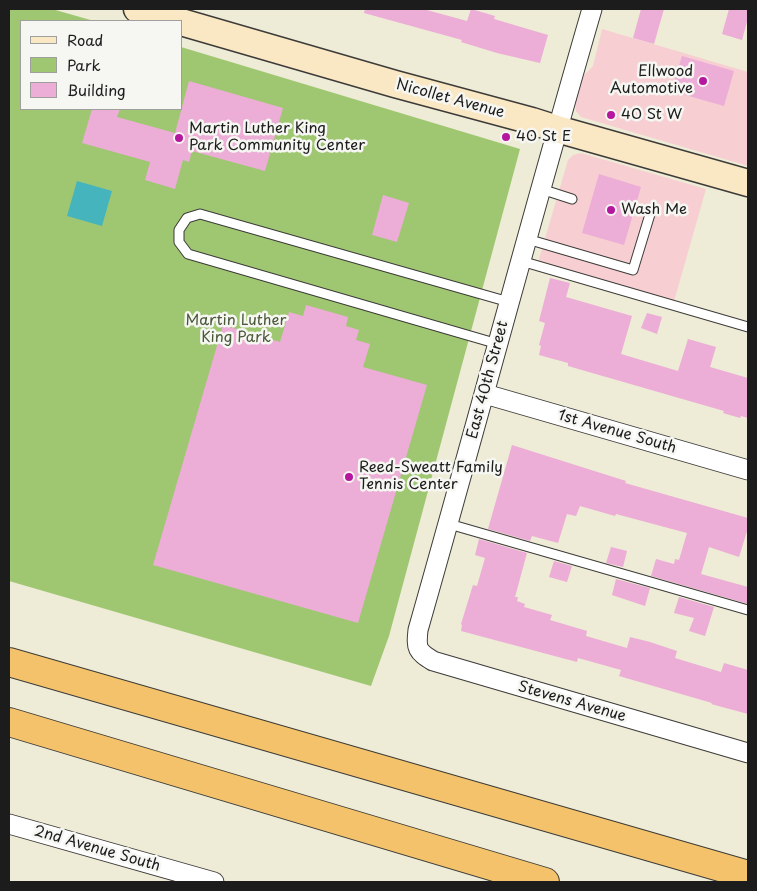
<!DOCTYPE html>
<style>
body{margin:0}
#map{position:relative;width:757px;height:891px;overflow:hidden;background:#eeebd6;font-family:"Playpen Sans",sans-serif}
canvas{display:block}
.frame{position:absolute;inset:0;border:10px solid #1c1c1c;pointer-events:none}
.legend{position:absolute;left:20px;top:20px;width:162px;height:90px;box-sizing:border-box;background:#f6f6f2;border:1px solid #9f9f9c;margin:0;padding:6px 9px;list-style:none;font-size:15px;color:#1c1c1c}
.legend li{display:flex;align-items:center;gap:10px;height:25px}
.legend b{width:25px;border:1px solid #9f9f9c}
</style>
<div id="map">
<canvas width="757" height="891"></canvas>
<div class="frame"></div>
<ul class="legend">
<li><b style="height:6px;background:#fae7c3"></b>Road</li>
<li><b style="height:14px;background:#9fc772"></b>Park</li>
<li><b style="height:14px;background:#ecadd6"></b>Building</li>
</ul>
</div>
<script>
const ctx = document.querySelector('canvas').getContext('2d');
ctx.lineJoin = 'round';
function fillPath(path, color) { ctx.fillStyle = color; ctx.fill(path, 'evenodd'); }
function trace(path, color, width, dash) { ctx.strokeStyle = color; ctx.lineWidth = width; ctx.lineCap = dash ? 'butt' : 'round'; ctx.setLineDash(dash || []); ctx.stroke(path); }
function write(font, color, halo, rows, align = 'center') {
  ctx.font = font + ' "Playpen Sans",sans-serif'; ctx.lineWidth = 5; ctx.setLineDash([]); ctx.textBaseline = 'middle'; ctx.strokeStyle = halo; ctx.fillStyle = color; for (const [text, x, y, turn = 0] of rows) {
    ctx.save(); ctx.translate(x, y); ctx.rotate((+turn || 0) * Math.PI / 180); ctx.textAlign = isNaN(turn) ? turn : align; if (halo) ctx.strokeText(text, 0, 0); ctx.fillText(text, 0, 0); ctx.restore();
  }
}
fillPath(new Path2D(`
 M 602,29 L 748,72 L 748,166 L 581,117 L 576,111 L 575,104 L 584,75 L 593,66 Z
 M 581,153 L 706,189 L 673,305 L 537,266 L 568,160 L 573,155 Z`), '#f7cfd2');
fillPath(new Path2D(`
 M 9,9 L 52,9 L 94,21 L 21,21 L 21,109 L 181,109 L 181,47 L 520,149 L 389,636 L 371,686 L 9,581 Z`), '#9fc772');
fillPath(new Path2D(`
 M 77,181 L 112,191 L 102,226 L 67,216 Z`), '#45b4bd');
fillPath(new Path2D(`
 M 365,9 L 423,9 L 467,21 L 471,9 L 495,16 L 494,19 L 548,35 L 540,63 L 497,53 L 461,42 L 462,40 L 364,13 Z
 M 641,9 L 664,9 L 654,44 L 633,38 Z
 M 729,9 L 748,9 L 748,18 L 742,40 L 722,34 Z
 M 682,56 L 734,71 L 724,106 L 671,91 Z
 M 189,81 L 283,108 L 265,171 L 192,151 L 189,162 L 183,160 L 175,189 L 145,180 L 150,162 L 82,143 L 92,109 L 120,109 L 117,117 L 175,133 Z
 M 599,174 L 641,187 L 624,245 L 582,233 Z
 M 383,195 L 409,203 L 397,242 L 372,235 Z
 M 550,278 L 570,283 L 566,297 L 632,316 L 621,354 L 678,371 L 688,339 L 716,347 L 710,367 L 748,378 L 748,418 L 741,416 L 740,418 L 723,413 L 724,411 L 568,366 L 568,363 L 539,355 L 541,346 L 539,345 L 545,323 L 539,321 Z
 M 306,305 L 348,317 L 346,326 L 359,330 L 356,340 L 370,344 L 363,367 L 427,385 L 358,623 L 153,565 L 223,325 L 280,342 L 289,312 L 303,316 Z
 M 647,313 L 662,317 L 657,334 L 641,328 Z
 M 512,445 L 626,481 L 625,483 L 748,518 L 748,528 L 739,557 L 709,547 L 701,574 L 748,587 L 748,604 L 651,576 L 656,559 L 674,564 L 675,559 L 679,560 L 687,533 L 616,514 L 615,516 L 580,506 L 576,516 L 567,514 L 558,543 L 532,536 L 530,541 L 488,529 Z
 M 479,539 L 527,553 L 515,597 L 518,597 L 517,601 L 525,604 L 524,607 L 552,615 L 550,620 L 587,631 L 586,636 L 627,648 L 630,637 L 650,642 L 677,651 L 675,658 L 721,672 L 724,663 L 748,670 L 748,714 L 711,704 L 712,703 L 619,676 L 621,670 L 578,658 L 577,662 L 461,631 L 462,625 L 461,624 L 473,585 L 477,586 L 485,558 L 475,555 Z
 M 611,547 L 627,551 L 623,567 L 606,563 Z
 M 554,561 L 572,566 L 567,582 L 549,577 Z
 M 616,579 L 650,588 L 645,606 L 612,595 Z
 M 679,597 L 714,607 L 705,636 L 689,631 L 694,618 L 674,613 Z`), '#ecadd6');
const service = new Path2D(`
 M 541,189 L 572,199
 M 527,239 L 633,270 L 651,211
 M 521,261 L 748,327
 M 498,344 L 188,254 L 179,242 L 179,230 L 187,218 L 200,214 L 509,302
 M 449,524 L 748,610`);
const minor = new Path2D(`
 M 592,9 C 532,215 477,423 418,630 C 416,649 417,651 433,661 L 748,753
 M 485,394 L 748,470
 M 9,824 L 214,882`);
const secondary = new Path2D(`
 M 137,9 L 180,21
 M 181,22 L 395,84 L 532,121 L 557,129 L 748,183`);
const motorway = new Path2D(`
 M 9,662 L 748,875
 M 9,722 L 545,882`);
trace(service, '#3c3b38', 11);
trace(minor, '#3c3b38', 21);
trace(secondary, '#3c3b38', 29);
trace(motorway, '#3c3b38', 30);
trace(service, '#fff', 9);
trace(minor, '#fff', 19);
trace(secondary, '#fae7c3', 26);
trace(motorway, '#f3c26a', 28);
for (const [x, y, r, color] of [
 [703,81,5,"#b5179e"],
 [611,115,5,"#b5179e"],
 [506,137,5,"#b5179e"],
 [179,138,5,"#b5179e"],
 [611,210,5,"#b5179e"],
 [349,477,5,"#b5179e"]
]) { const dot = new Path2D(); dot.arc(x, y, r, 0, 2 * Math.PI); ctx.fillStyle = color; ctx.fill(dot); trace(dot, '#f6f6f2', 2); }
write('15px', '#1c1c1c', '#f6f6f2', [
 ["Ellwood",693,72,"right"],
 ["Automotive",693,89,"right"],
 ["40 St W",621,115],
 ["Martin Luther King",189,129],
 ["Park Community Center",189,146],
 ["40 St E",516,137],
 ["Wash Me",621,210],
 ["Reed-Sweatt Family",359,468],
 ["Tennis Center",359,485]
], 'left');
write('15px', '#1c1c1c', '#f6f6f2', [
 ["Nicollet Avenue",450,99,15],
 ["East 40th Street",488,380,-75],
 ["1st Avenue South",617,432,16],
 ["Stevens Avenue",572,702,16],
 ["2nd Avenue South",97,849,16]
]);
write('15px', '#4a583a', '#f6f6f2', [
 ["Martin Luther",236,321],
 ["King Park",236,338]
]);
</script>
